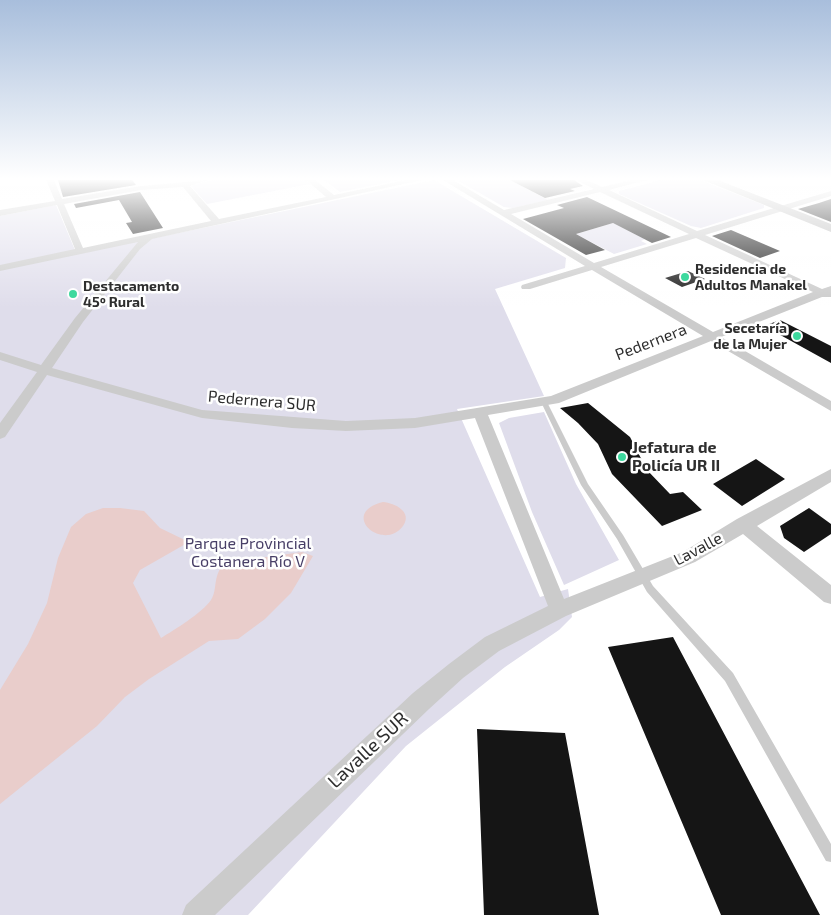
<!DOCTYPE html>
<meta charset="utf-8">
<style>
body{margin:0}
canvas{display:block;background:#fff}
</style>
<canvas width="831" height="915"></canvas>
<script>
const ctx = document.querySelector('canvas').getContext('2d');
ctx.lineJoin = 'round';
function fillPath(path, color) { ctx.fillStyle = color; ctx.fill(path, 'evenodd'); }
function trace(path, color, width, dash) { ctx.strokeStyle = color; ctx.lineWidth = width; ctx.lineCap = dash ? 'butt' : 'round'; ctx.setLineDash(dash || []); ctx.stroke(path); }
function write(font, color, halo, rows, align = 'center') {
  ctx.font = font + ' "Exo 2",sans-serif'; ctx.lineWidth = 5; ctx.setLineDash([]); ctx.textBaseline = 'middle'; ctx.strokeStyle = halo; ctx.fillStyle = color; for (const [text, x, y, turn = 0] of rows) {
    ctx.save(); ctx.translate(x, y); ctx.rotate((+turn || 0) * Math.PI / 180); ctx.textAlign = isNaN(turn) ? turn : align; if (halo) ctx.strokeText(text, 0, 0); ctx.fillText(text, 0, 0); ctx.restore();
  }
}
fillPath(new Path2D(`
 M 211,180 L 305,180 L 310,184 L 207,204 L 191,186 Z
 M 324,180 L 400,180 L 340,192 Z
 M 434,180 L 566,258 L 565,268 L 495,289 L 544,396 L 457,409 L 540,597 L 568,589 L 572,617 L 559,630 L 505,667 L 406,746 L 248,915 L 0,915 L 0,270 Z
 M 457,180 L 510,180 L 548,200 L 513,208 L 504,207 Z
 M 661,180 L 700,180 L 764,205 L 764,208 L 701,228 L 691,226 L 619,194 L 619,191 Z
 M 56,205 L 75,250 L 0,266 L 0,216 Z
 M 613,223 L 645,239 L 641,241 L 647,244 L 614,254 L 576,234 Z
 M 544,412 L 576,484 L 619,560 L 564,585 L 532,512 L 499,423 L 509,418 Z`), '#dfddeb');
fillPath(new Path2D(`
 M 383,502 C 395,503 413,512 403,526 C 383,553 338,513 383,502 Z
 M 103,508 L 120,508 L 144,511 L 160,528 L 189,542 L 140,570 L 133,583 L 161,638 C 174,630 202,613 211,600 C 218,589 212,578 224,563 L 302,552 L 313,556 L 291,593 L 265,619 L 238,639 L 209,641 L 149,679 L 125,697 L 97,726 L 0,804 L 0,690 L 28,644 L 47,603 L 58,558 L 71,527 L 86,514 Z`), '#e9cdcb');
fillPath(new Path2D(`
 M 58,180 L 132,180 L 136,185 L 63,197 Z
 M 510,180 L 574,180 L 583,186 L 570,189 L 575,191 L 545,198 Z
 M 140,192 L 163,228 L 133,234 L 126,223 L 132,222 L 119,200 L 76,208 L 74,204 Z
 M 587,197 L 671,237 L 652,243 L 613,223 L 576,234 L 605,250 L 586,255 L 523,219 L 564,208 L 557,205 Z
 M 831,199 L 831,222 L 798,209 L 819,203 Z
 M 731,230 L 780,251 L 760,258 L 712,236 Z
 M 688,271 L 705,279 L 682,287 L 665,278 Z
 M 780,320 L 831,346 L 831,363 L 764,326 Z
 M 588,403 L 630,437 L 647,470 L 670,494 L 683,492 L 702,510 L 662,526 L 612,474 L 598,444 L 578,423 L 560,408 Z
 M 756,459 L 785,479 L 742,506 L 713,484 Z
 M 809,508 L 831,524 L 831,534 L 804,552 L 784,538 L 780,526 Z
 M 673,637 L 820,915 L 721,915 L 608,647 Z
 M 477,729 L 565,733 L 599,915 L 484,915 Z`), '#151515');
fillPath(new Path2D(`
 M 544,400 L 547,402 L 588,484 L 623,535 L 653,586 L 733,673 L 831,844 L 831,862 L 826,861 L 725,681 L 647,592 L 617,539 L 581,485 L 541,402 Z`), '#cbcbcb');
fillPath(new Path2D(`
 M 46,180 L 54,180 L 62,199 L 141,186 L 208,180 L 190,186 L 219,219 L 326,197 L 306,180 L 315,180 L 334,195 L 406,180 L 422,180 L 152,239 L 140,249 L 83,322 L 52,368 L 202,410 L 346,421 L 415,418 L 551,396 L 703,336 L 592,270 L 530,289 L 522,289 L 521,287 L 522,285 L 585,266 L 443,180 L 453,180 L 504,210 L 594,189 L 576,180 L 587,180 L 602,187 L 632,180 L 647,180 L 609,190 L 697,231 L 831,191 L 831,196 L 705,235 L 822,289 L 831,286 L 831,297 L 822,297 L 721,337 L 831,401 L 831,411 L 711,341 L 559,403 L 488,415 L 564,599 L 683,552 L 737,519 L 831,469 L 831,482 L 757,526 L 831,585 L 831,604 L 824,602 L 743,534 L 695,562 L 566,616 L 499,651 L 463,678 L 429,709 L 215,915 L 182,915 L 186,905 L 413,693 L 449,664 L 485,637 L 548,606 L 475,418 L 415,428 L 346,431 L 292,428 L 202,418 L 47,375 L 5,437 L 0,439 L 0,423 L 37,372 L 0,360 L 0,352 L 41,365 L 75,318 L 138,242 L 0,271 L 0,265 L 75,249 L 57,205 L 0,216 L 0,210 L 55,201 ZM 183,187 L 211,221 L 83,248 L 64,204 L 141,190 ZM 600,192 L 689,234 L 594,263 L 511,214 ZM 696,238 L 813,292 L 713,332 L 601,267 Z`), '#cbcbcb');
fillPath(new Path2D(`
 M 703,180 L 718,180 L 831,224 L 831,232 Z`), '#b8b8b8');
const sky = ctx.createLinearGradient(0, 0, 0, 308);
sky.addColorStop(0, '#a8bedc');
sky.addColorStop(0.58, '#fff');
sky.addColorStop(1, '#ffffff00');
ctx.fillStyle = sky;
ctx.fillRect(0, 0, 831, 308);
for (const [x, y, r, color] of [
 [685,277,5,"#3dd99e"],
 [73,294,5,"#3dd99e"],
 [797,336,5,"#3dd99e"],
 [622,457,5,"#3dd99e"]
]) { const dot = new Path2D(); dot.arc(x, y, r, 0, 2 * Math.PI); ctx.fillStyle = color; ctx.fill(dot); trace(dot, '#fff', 2); }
write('bold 14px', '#2e2e2e', '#fff', [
 ["Residencia de",695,269],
 ["Adultos Manakel",695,285],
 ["Destacamento",83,286],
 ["45º Rural",83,302],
 ["Secetaría",787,328,"right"],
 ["de la Mujer",787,344,"right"]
], 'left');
write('16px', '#2e2e2e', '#fff', [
 ["Pedernera",651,342,-21],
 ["Pedernera SUR",262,401,5],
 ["Lavalle",698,549,-28]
]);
write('bold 16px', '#2e2e2e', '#fff', [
 ["Jefatura de",632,448],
 ["Policía UR II",632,466]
], 'left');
write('16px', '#483f67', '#fff', [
 ["Parque Provincial",248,544],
 ["Costanera Río V",248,562]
]);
write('19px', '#2e2e2e', '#fff', [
 ["Lavalle SUR",368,750,-43]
]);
</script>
